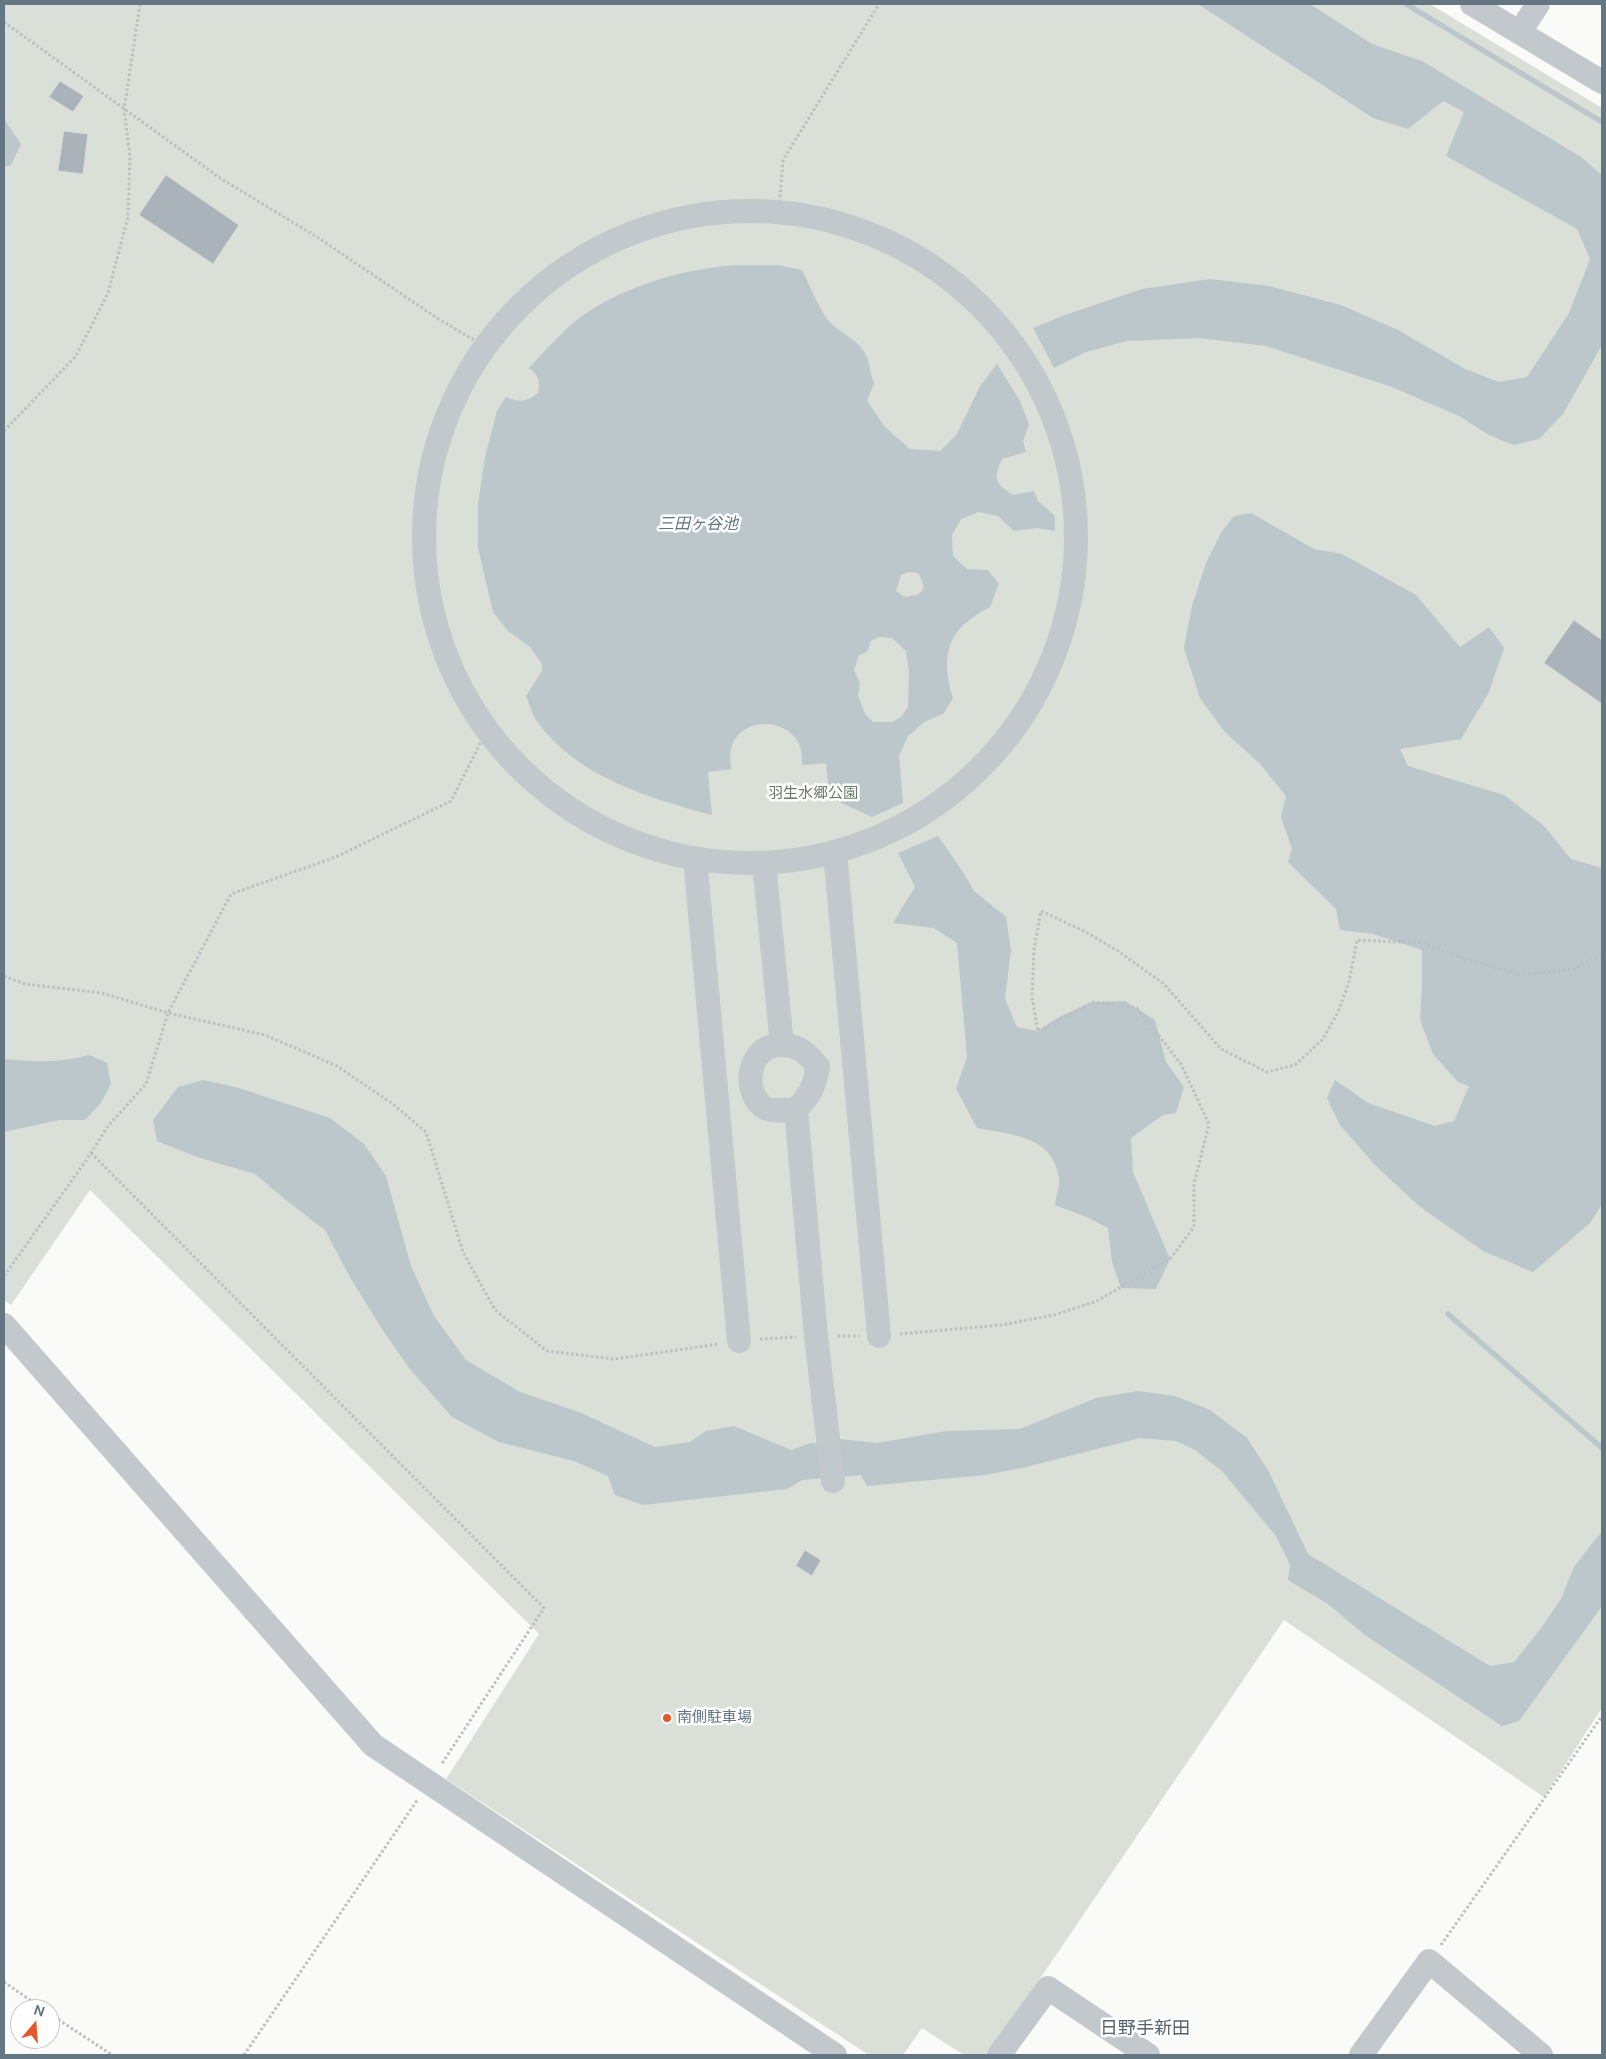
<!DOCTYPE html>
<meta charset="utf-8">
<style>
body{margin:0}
#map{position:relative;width:1606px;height:2059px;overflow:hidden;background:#fafaf8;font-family:"DM Sans",sans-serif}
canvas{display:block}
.frame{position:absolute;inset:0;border:5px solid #657683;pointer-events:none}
.north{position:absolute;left:10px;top:1999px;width:50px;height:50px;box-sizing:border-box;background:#fff;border:1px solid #c1c8cd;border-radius:50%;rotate:18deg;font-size:14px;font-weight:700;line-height:20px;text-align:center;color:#657683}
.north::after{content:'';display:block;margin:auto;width:18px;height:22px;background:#e4572e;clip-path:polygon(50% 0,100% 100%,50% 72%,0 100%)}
</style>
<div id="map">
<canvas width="1606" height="2059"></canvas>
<div class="frame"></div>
<div class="north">N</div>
</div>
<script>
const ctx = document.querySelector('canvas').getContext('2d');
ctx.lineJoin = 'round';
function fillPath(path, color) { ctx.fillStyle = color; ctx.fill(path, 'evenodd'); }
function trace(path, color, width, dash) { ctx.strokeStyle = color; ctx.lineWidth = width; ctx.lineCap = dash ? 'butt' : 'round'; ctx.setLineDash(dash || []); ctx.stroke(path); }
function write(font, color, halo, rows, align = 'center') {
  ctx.font = font + ' "DM Sans","Noto Sans JP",sans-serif'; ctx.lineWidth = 5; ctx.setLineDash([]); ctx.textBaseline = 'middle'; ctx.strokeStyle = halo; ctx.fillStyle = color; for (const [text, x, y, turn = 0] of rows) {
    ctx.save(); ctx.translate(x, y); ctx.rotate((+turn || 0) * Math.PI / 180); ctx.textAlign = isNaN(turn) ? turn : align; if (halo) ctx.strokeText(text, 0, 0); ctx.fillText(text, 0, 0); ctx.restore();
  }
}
fillPath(new Path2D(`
 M 4,4 L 1430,4 L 1602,108 L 1602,1708 L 1544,1797 L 1284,1620 L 988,2055 L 964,2055 L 922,2028 L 903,2055 L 869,2055 L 446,1779 L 539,1634 L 90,1190 L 11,1305 L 4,1300 Z`), '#dadfd7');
fillPath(new Path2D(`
 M 1198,4 L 1310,4 L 1372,44 L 1422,61 L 1581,157 L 1602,175 L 1602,345 L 1563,414 L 1539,439 L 1514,445 L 1489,435 L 1459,416 L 1392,387 L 1266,346 L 1199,338 L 1127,341 L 1086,352 L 1054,368 L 1033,328 L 1062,316 L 1142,289 L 1210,279 L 1269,286 L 1341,305 L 1398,330 L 1465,369 L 1499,382 L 1527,377 L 1569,313 L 1590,259 L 1577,229 L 1446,156 L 1464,112 L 1443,101 L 1408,129 L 1373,118 Z
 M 4,119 L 21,144 L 11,165 L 4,167 Z
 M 778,265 L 802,270 C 810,285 817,305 827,319 C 839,333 860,340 867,357 C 870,365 870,374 874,383 L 867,401 L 885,427 L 910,449 L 940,451 L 957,434 L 980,386 L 997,364 L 1020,401 L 1029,424 L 1023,441 L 1026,452 L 1002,459 C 993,478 995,484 1013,495 L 1034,491 L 1038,501 L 1055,516 L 1055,531 L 1037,528 L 1014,531 L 998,516 L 978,512 L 961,519 L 952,535 L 953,556 L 967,569 L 988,570 L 999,584 L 990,607 C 948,628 939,654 953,698 L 943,714 L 924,722 L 908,736 L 899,756 L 903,803 L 872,817 L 829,797 L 826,763 L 802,765 C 802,759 802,752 800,746 C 790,720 750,716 735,739 C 729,748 730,759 731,769 L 708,772 L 712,815 C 649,798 576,777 536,720 C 532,713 529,704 526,696 L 542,671 L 542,664 L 530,647 L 508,631 L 493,612 L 478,548 L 478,504 L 485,457 L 497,411 L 506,397 C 519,403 527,402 538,393 C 540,381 539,375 529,368 C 545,351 560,333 578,319 C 617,290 669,273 717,267 C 737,264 758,266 778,265 ZM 908,572 L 918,573 C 928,591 924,594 905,597 L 896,591 L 901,575 ZM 879,637 L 892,638 L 906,651 L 909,672 L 908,707 L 901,717 L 892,722 L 873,722 L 865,714 L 858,696 L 860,683 L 854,670 L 859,655 L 867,652 L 871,641 Z
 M 1251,513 L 1314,549 L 1342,554 L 1416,595 L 1460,647 L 1489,627 L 1504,648 L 1489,692 L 1461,739 L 1400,749 L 1408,766 L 1504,795 L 1544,826 L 1571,859 L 1602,868 L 1602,1204 L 1590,1223 L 1533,1272 L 1483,1251 L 1419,1206 L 1375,1165 L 1340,1125 L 1327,1098 L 1335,1080 L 1368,1103 L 1435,1126 L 1454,1121 L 1469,1086 L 1458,1082 L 1433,1054 L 1420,1020 L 1422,985 L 1422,950 L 1373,934 L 1340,930 L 1336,909 L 1288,862 L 1292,849 L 1281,817 L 1286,796 L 1260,764 L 1224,731 L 1200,698 L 1184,648 L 1192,606 L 1206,563 L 1221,533 L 1234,516 Z
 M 938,836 L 961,869 L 974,891 L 1006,917 L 1011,950 L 1005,999 L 1017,1027 L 1038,1031 L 1061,1016 L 1093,1002 L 1125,1001 L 1155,1020 L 1166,1062 L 1184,1087 L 1176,1113 L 1163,1115 L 1131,1138 L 1133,1172 L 1170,1259 L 1156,1289 L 1121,1288 L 1112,1262 L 1108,1228 L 1089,1218 L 1055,1205 C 1056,1197 1060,1186 1059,1178 C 1053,1135 1011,1135 977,1128 L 956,1089 L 967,1057 L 957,943 L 934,928 L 893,923 L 915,887 L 898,853 Z
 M 89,1055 L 107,1063 L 111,1084 L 100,1104 L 85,1120 L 59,1120 L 4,1132 L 4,1059 C 33,1062 61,1063 89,1055 Z
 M 203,1080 L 239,1088 L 330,1118 L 364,1144 L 386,1176 L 411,1266 L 434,1316 L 466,1360 L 520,1392 L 579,1412 L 655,1447 L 690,1442 L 706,1431 L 734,1426 L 791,1450 L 811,1443 L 829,1443 L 840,1439 L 877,1443 L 947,1431 L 1020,1429 L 1096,1398 L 1138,1391 L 1175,1396 L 1210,1410 L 1247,1438 L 1268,1470 L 1308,1554 L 1490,1666 L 1514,1662 L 1539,1631 L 1561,1599 L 1574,1567 L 1597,1537 L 1602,1533 L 1602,1606 L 1519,1721 L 1502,1726 L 1365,1635 L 1328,1604 L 1288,1580 L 1290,1565 L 1276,1536 L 1222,1471 L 1195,1450 L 1176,1441 L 1140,1438 L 1026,1467 L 985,1475 L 867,1486 L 861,1475 L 802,1480 L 787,1489 L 643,1505 L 615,1495 L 608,1476 L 574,1461 L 499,1442 L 452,1417 L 409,1368 L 382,1329 L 351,1279 L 325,1230 L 287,1201 L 255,1174 L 197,1157 L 157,1141 L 153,1120 L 178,1087 Z`), '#bbc7cb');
trace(new Path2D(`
 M 1406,4 L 1602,122
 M 1448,1314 L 1602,1448`), '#bbc7cb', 5.5);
const building = new Path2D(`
 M 60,81 L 84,96 L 73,112 L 49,97 Z
 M 64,131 L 88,134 L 83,174 L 58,171 Z
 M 166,175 L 239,225 L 213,264 L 139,215 Z
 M 1574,620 L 1602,640 L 1602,704 L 1544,663 Z
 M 805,1550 L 821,1560 L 812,1576 L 796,1566 Z`);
fillPath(building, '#aab3b9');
trace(building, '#dcdcda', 1);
trace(new Path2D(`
 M 4,22 L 220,178 L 317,237 L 437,318 L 484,346
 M 779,212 L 783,160 L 879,4
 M 4,431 L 76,356 L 108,293 L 128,217 L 130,156 L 124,110 L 140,4
 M 4,976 L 25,984 L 102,993 L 168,1013 L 265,1035 L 337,1066 L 393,1104 L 426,1132 L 463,1252 L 495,1310 L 547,1351 L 614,1359 L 719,1344
 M 91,1153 L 544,1608 L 441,1765
 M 4,1276 L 85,1162 L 108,1126 L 146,1084 L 168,1013 L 231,894 L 336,857 L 451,801 L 487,730
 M 900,1334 L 1001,1325 L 1054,1315 L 1097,1301 L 1170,1259 L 1194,1227 L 1194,1184 L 1209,1124 L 1181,1064 L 1137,1008 L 1093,1002 L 1038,1031 L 1032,997 L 1034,950 L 1041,911 L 1086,932 L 1118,951 L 1164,984 L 1221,1049 L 1267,1072 L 1295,1065 L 1323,1039 L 1338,1012 L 1349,982 L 1357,940 L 1423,943 L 1467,960 L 1523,975 L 1573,969 L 1602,955
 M 838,1336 L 859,1336
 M 760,1339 L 796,1337
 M 1441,1945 L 1602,1716
 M 4,1982 L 43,2009
 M 50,2014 L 112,2055
 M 244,2055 L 418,1799`), '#bbbfc2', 3, [2.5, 2.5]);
trace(new Path2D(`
 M 1472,4 L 1602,82
 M 1520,32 L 1538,4
 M424 537a326 326 0 1 1 652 0a326 326 0 1 1-652 0Z
 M 835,852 L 879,1336
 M 695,858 L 739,1341
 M 764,863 L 782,1045 C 777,1045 771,1046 767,1048 C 747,1059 745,1091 762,1106 C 771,1113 786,1110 796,1109 C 810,1097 815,1084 818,1066 C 807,1054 799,1045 782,1045
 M 796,1109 L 816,1336 L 833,1481
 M 4,1325 L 373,1745 L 835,2055
 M 999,2055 L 1048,1988 L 1148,2055
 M 1361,2055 L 1429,1961 L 1541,2055`), '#c3c8cc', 24);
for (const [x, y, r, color] of [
 [667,1718,5,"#e4572e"]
]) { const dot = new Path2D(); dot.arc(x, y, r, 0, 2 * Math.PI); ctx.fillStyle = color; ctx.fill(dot); trace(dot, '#fff', 2); }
write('15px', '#687a64', '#fff', [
 ["羽生水郷公園",813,794]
]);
write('15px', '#657683', '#fff', [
 ["南側駐車場",677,1718]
], 'left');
write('italic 16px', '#60757c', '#fff', [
 ["三田ヶ谷池",698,525]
]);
write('18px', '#57646e', '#fff', [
 ["日野手新田",1145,2029]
]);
</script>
